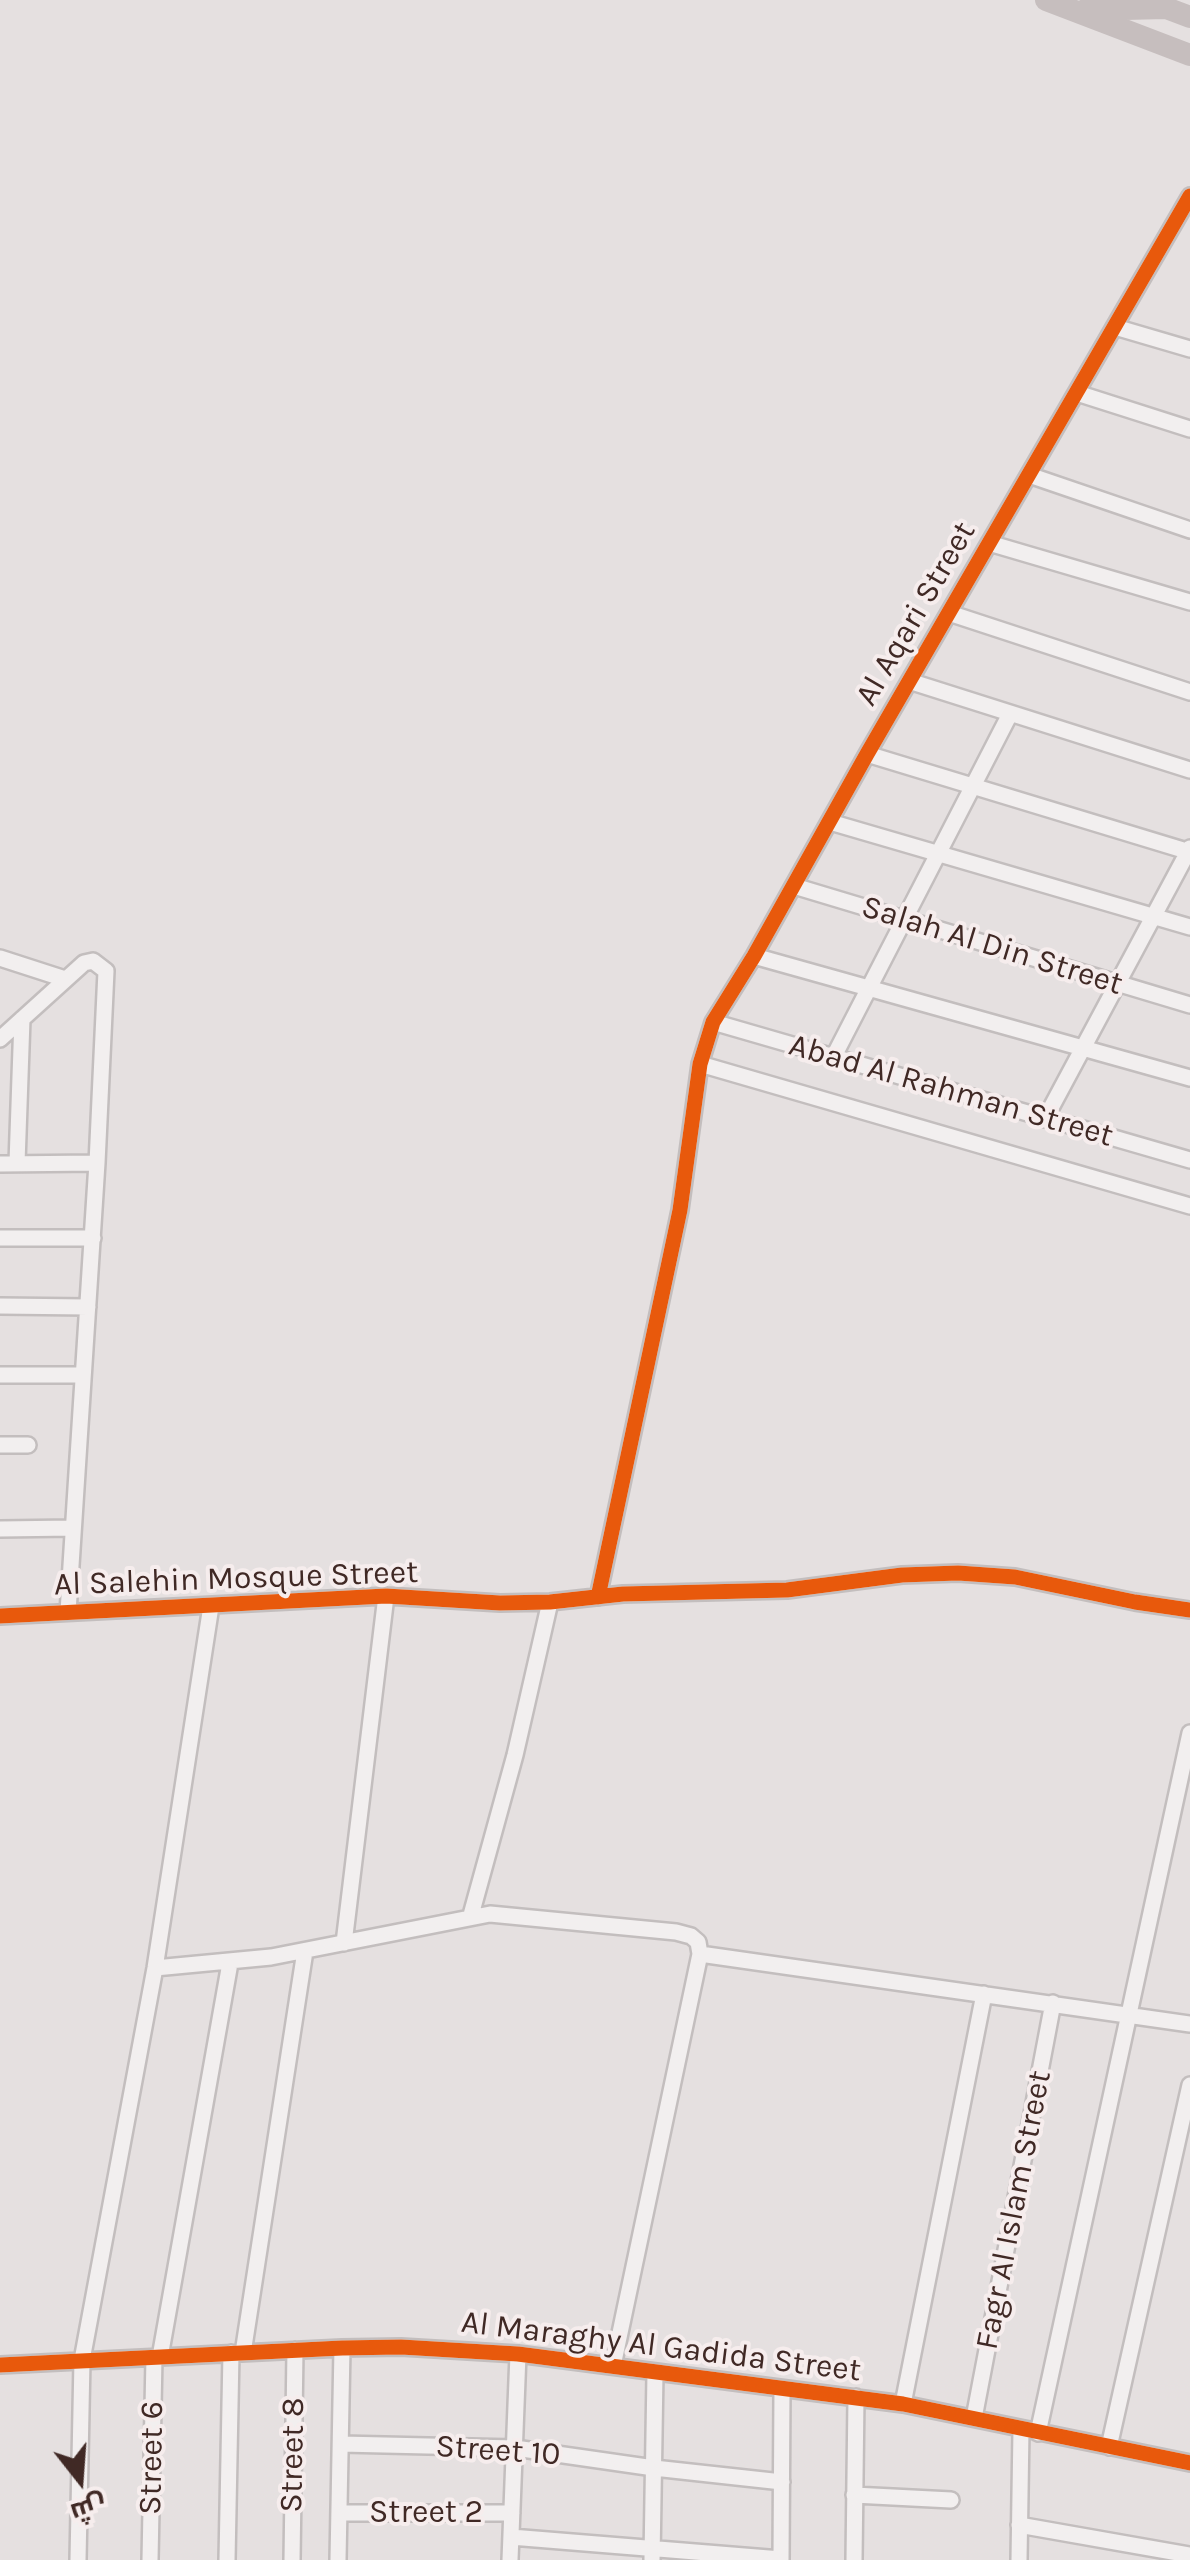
<!DOCTYPE html>
<meta charset="utf-8">
<style>
body{margin:0}
#map{position:relative;width:1190px;height:2560px;overflow:hidden;background:#e5e0e0;font-family:Karla,Cairo,sans-serif}
canvas{display:block}
.north{position:absolute;left:30px;top:2430px;width:100px;height:100px;-webkit-text-stroke:8px #f6eded;paint-order:stroke;rotate:163deg;font-size:28px;font-weight:700;line-height:40px;text-align:center;color:#402925}
.north::after{content:'';display:block;margin:auto;width:35px;height:45px;background:#402925;clip-path:polygon(50% 0,100% 100%,50% 72%,0 100%)}
</style>
<div id="map">
<canvas width="1190" height="2560"></canvas>
<div class="north">ش</div>
</div>
<script>
const ctx = document.querySelector('canvas').getContext('2d');
ctx.lineJoin = 'round';
function trace(path, color, width, dash) { ctx.strokeStyle = color; ctx.lineWidth = width; ctx.lineCap = dash ? 'butt' : 'round'; ctx.setLineDash(dash || []); ctx.stroke(path); }
function write(font, color, halo, rows, align = 'center') {
  ctx.font = font + ' Karla,sans-serif'; ctx.lineWidth = 8; ctx.setLineDash([]); ctx.textBaseline = 'middle'; ctx.strokeStyle = halo; ctx.fillStyle = color; for (const [text, x, y, turn = 0] of rows) {
    ctx.save(); ctx.translate(x, y); ctx.rotate((+turn || 0) * Math.PI / 180); ctx.textAlign = isNaN(turn) ? turn : align; if (halo) ctx.strokeText(text, 0, 0); ctx.fillText(text, 0, 0); ctx.restore();
  }
}
const street = new Path2D(`
 M 1115,327 L 1190,349
 M 1077,393 L 1190,429
 M 1029,475 L 1190,530
 M 989,543 L 1190,602
 M 949,613 L 1190,692
 M 909,681 L 1190,770
 M 867,754 L 1190,852
 M 830,822 L 1190,927
 M 794,886 L 1190,1005
 M 754,956 L 1190,1078
 M 0,958 L 65,979
 M 713,1022 L 1190,1160
 M 0,1039 L 84,963 L 93,961 L 106,971 L 97,1163 L 68,1612
 M 833,1058 L 1010,714
 M 700,1064 L 1190,1206
 M 1045,1119 L 1190,848
 M 17,1163 L 22,1019
 M 0,1164 L 97,1163
 M 0,1238 L 93,1238
 M 0,1306 L 88,1307
 M 0,1375 L 83,1375
 M 0,1445 L 28,1445
 M 0,1529 L 73,1528
 M 598,1597 L 680,1210 L 700,1064 L 713,1022 L 754,956 L 867,754 L 1190,196
 M 0,1616 L 386,1596 L 500,1603 L 550,1602 L 623,1594 L 787,1590 L 902,1575 L 958,1573 L 1015,1577 L 1135,1602 L 1190,1610
 M 471,1915 L 515,1755 L 550,1602
 M 344,1943 L 386,1596
 M 700,1954 L 1190,2024
 M 155,1968 L 271,1957 L 490,1914 L 676,1932 L 691,1936 L 698,1942 L 700,1954 L 613,2366
 M 243,2353 L 305,1951
 M 160,2357 L 230,1963
 M 0,2365 L 342,2348 L 401,2347 L 518,2354 L 903,2404 L 1190,2463
 M 903,2404 L 984,1994
 M 974,2418 L 1053,2003
 M 1038,2433 L 1190,1733
 M 341,2444 L 515,2448 L 654,2468 L 782,2482
 M 1109,2447 L 1190,2085
 M 854,2495 L 951,2500
 M 339,2513 L 512,2513
 M 1019,2525 L 1189,2555
 M 511,2537 L 781,2559
 M 652,2559 L 655,2373
 M 78,2560 L 82,2360 L 155,1968 L 211,1606
 M 150,2560 L 154,2357
 M 227,2560 L 231,2353
 M 292,2560 L 295,2350
 M 338,2560 L 342,2348
 M 510,2560 L 518,2354
 M 781,2560 L 782,2389
 M 854,2560 L 856,2397
 M 1019,2560 L 1021,2429`);
trace(street, '#c3bebe', 20);
trace(street, '#f2efef', 15);
trace(new Path2D(`
 M 1046,0 L 1190,55
 M 1153,3 L 1190,17
 M 1085,10 L 1165,8`), '#c6bebe', 22);
trace(new Path2D(`
 M 598,1597 L 680,1210 L 700,1064 L 713,1022 L 754,956 L 867,754 L 1190,196
 M 0,1616 L 386,1596 L 500,1603 L 550,1602 L 623,1594 L 787,1590 L 902,1575 L 958,1573 L 1015,1577 L 1135,1602 L 1190,1610
 M 0,2365 L 342,2348 L 401,2347 L 518,2354 L 903,2404 L 1190,2463`), '#e8590c', 15);
write('32px', '#402925', '#f6eded', [
 ["Al Aqari Street",916,614,-60],
 ["Salah Al Din Street",992,946,17],
 ["Abad Al Rahman Street",951,1091,16],
 ["Al Salehin Mosque Street",236,1579,-2],
 ["Fagr Al Islam Street",1014,2210,-79],
 ["Al Maraghy Al Gadida Street",661,2347,7],
 ["Street 10",498,2451,4],
 ["Street 8",293,2455,-89],
 ["Street 6",152,2458,-89],
 ["Street 2",426,2513]
]);
</script>
